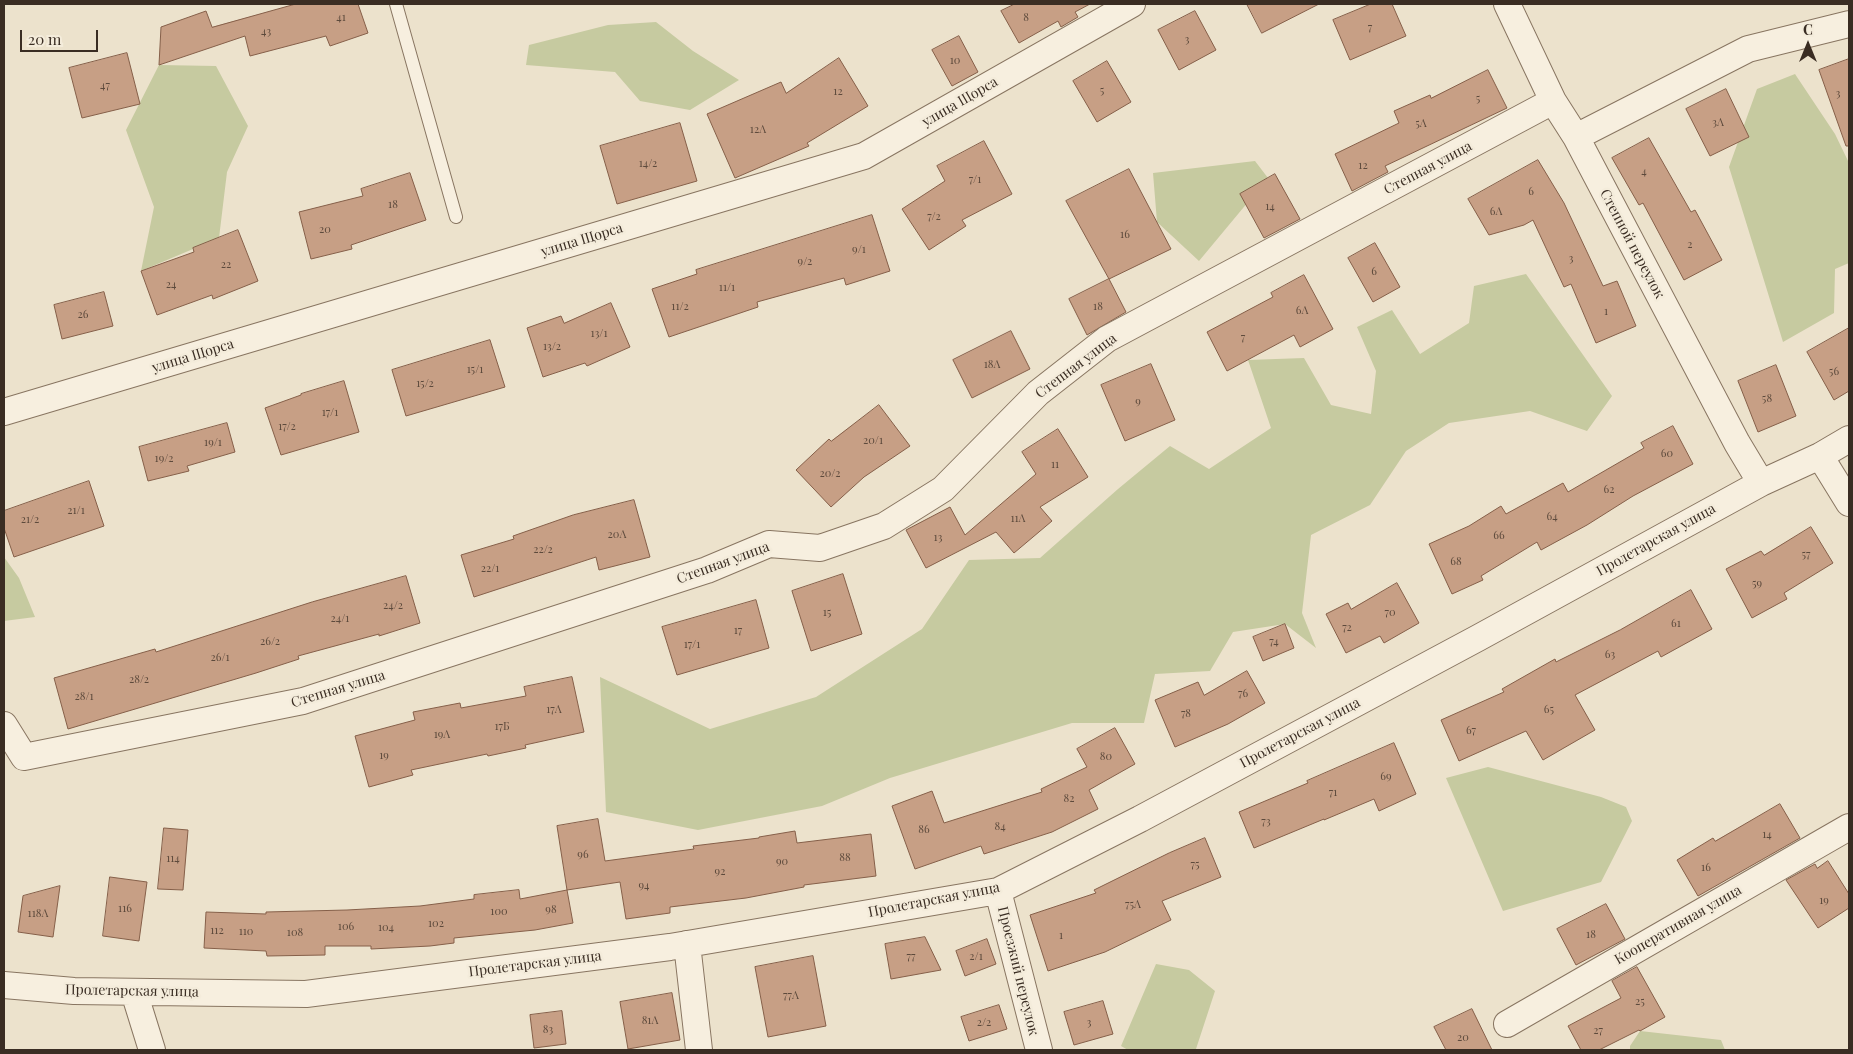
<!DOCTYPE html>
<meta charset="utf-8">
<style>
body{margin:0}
#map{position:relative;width:1853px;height:1054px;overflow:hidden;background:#ece2cc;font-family:"Playfair Display",serif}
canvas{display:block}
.frame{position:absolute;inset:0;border:5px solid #3a2d23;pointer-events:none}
.north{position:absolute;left:1783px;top:20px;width:50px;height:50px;-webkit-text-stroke:4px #f4ecdb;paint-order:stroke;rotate:0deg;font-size:14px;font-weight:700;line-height:20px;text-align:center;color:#3a2d23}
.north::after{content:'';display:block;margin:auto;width:18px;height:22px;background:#3a2d23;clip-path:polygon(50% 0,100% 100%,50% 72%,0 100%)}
.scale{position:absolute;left:20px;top:30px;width:78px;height:22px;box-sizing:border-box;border:2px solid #3a2d23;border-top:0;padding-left:6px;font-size:15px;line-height:18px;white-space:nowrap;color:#3a2d23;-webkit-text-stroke:4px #f4ecdb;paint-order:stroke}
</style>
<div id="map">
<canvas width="1853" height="1054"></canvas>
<div class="frame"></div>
<div class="north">С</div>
<div class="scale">20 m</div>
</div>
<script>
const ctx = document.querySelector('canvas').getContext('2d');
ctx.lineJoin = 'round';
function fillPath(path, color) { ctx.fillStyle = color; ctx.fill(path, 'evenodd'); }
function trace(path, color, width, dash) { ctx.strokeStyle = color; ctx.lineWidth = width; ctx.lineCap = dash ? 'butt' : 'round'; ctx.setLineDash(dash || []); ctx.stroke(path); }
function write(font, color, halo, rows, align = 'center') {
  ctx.font = font + ' "Playfair Display",serif'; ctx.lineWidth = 5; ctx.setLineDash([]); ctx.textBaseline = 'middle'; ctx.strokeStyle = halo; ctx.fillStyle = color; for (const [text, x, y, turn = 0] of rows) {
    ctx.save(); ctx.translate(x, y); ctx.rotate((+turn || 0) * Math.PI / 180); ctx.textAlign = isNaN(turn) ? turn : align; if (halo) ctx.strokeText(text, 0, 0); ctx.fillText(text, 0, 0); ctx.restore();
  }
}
fillPath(new Path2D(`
 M 656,22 L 693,51 L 739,80 L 690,110 L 640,101 L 615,72 L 526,65 L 529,45 L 608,25 Z
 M 159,65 L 216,66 L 248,126 L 227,172 L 219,238 L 141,271 L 154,207 L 126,130 Z
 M 1795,74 L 1835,134 L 1849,163 L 1849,263 L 1835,269 L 1834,313 L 1783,342 L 1729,167 L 1757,89 Z
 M 1255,161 L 1268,178 L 1199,261 L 1157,222 L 1153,173 Z
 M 1526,274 L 1612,396 L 1587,431 L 1530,411 L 1449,423 L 1406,451 L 1370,505 L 1311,535 L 1302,613 L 1316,648 L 1285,624 L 1233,632 L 1210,671 L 1155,674 L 1144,723 L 1072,723 L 890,778 L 822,806 L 698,830 L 606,812 L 600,677 L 710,729 L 816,697 L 922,629 L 969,560 L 1040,558 L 1118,489 L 1170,446 L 1209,469 L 1271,428 L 1248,360 L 1304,358 L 1331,405 L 1371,414 L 1376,371 L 1357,327 L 1392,310 L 1420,354 L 1469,323 L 1474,286 Z
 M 4,557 L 19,578 L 35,617 L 4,621 Z
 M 1488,767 L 1601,797 L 1626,807 L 1632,821 L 1601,882 L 1503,911 L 1446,778 Z
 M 1156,964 L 1189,970 L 1215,991 L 1196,1049 L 1191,1050 L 1128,1050 L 1121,1046 Z
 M 1640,1031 L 1721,1040 L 1725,1050 L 1630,1050 L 1630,1046 Z`), '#c6caa0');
const building = new Path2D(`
 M 296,4 L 358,4 L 368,33 L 330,46 L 326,36 L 250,56 L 245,36 L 159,65 L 161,27 L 206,11 L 212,27 Z
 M 1015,4 L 1090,4 L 1075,12 L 1078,17 L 1061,27 L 1058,21 L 1019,43 L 1001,11 Z
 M 1247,4 L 1319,4 L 1262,33 Z
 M 1371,4 L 1392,4 L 1406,36 L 1350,60 L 1333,20 Z
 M 1195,11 L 1216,50 L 1179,70 L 1158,30 Z
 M 959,36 L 978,72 L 952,86 L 932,50 Z
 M 127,53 L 140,104 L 82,118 L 69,68 Z
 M 839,58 L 868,106 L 807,143 L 809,146 L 735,178 L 707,114 L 781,82 L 786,93 Z
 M 1849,59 L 1849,146 L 1846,146 L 1819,70 Z
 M 1107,61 L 1131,102 L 1097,122 L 1073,81 Z
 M 1488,70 L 1507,108 L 1385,166 L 1388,172 L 1352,191 L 1335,154 L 1399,123 L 1394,111 L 1430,95 L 1431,98 Z
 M 1726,89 L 1749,137 L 1710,156 L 1686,109 Z
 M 680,123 L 697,181 L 617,204 L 600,146 Z
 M 1649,138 L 1691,212 L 1695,210 L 1722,260 L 1684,280 L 1643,203 L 1639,205 L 1612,158 Z
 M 984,141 L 1012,194 L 962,220 L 966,226 L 929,250 L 902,209 L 945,181 L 937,166 Z
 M 1538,160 L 1564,203 L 1603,286 L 1617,281 L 1636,326 L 1596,343 L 1571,284 L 1564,287 L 1533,220 L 1524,225 L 1489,235 L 1468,199 Z
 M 1129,169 L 1171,249 L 1109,279 L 1066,201 Z
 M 410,173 L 426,220 L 351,245 L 352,249 L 311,259 L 299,212 L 363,196 L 361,189 Z
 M 1275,174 L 1300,219 L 1264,238 L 1240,194 Z
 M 872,215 L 890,271 L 846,285 L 844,278 L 757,302 L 758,307 L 669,337 L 652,289 L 697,274 L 696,270 Z
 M 238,230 L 258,281 L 213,299 L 212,295 L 157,315 L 141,271 L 194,252 L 193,248 Z
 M 1375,243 L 1400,287 L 1373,302 L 1348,258 Z
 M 1304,275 L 1333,329 L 1300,347 L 1294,335 L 1227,371 L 1207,332 L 1273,297 L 1271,293 Z
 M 1109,279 L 1126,312 L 1087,335 L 1069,299 Z
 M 104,292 L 113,326 L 62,339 L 54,305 Z
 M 611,303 L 630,347 L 587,366 L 585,363 L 543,377 L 527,328 L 561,316 L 564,323 Z
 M 1849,328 L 1849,391 L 1834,400 L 1807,352 Z
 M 1011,331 L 1030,369 L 972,398 L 953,360 Z
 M 490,340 L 505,387 L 406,416 L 392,370 Z
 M 1151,364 L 1175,420 L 1125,441 L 1101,385 Z
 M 1776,365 L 1796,416 L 1758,432 L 1738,381 Z
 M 344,381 L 359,432 L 281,455 L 265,408 L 301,395 L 301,394 Z
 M 879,405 L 910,446 L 864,477 L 831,507 L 796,470 L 829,439 L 831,441 Z
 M 227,423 L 235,452 L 187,466 L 189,471 L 148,481 L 139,447 Z
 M 1673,426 L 1693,464 L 1633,496 L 1587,525 L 1541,550 L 1537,542 L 1481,576 L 1483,580 L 1452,594 L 1429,544 L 1469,526 L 1501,506 L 1506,514 L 1563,483 L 1568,492 L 1644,448 L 1641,443 Z
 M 1058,429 L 1088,477 L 1040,507 L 1052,521 L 1014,553 L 996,532 L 926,568 L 906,530 L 950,507 L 965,535 L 1036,474 L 1022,452 Z
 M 89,481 L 104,526 L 14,557 L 4,528 L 4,511 Z
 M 634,500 L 650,557 L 599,570 L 596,557 L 474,597 L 461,555 L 514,539 L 513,536 L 573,515 Z
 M 1811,527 L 1833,563 L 1784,593 L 1787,599 L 1752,618 L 1726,569 L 1761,551 L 1764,555 Z
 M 843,574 L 862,634 L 811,651 L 792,591 Z
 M 406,576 L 420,623 L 379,636 L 379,634 L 298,656 L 299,659 L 256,673 L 68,729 L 54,678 L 155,649 L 156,652 L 312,602 Z
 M 1397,583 L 1419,623 L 1384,643 L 1380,636 L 1346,653 L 1326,614 L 1348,603 L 1351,609 Z
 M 1691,590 L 1712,629 L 1661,657 L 1658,651 L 1575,695 L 1595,730 L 1543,760 L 1526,731 L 1459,761 L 1441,720 L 1504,692 L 1502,689 L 1555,659 L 1556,662 L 1620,630 Z
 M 756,600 L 769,648 L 677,675 L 662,627 Z
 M 1285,624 L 1294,648 L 1263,661 L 1253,637 Z
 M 1247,671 L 1265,703 L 1228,724 L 1175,747 L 1155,700 L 1198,682 L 1204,695 Z
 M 572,677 L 584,732 L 525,745 L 526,748 L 488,756 L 487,754 L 411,770 L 413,775 L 369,787 L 355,736 L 415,720 L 413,712 L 460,703 L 461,708 L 526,696 L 524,687 Z
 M 1115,728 L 1135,764 L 1089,790 L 1098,809 L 1052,832 L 984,854 L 981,846 L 915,869 L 892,806 L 932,791 L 944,823 L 1042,792 L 1041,789 L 1087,767 L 1077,749 Z
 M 1394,743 L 1416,794 L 1379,811 L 1374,799 L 1324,820 L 1324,819 L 1254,848 L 1239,812 L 1308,783 L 1307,781 Z
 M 1780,804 L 1800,838 L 1698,896 L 1677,860 L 1713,838 L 1715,841 Z
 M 598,819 L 605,861 L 694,849 L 693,846 L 759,838 L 759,837 L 795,831 L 797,843 L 871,834 L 876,876 L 804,885 L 804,887 L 746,898 L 670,907 L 670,913 L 626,919 L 620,882 L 567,890 L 557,826 Z
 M 164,828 L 188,830 L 183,890 L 158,889 Z
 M 1205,838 L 1221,877 L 1162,901 L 1171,920 L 1105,952 L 1048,971 L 1030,915 L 1096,893 L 1094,890 L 1169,853 Z
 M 1828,861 L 1849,894 L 1849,908 L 1818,928 L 1786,880 L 1815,864 L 1817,868 Z
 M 110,877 L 147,882 L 139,941 L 103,936 Z
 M 60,886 L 53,937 L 18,932 L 23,896 Z
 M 519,890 L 520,899 L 567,890 L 573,923 L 535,930 L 454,938 L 454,943 L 430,946 L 371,949 L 371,946 L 325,946 L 325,955 L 267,956 L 266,951 L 204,948 L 206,912 L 266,914 L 266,912 L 347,910 L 420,906 L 474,899 L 474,895 Z
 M 1606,904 L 1625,939 L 1576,965 L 1557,929 Z
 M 925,937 L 941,970 L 891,979 L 885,944 Z
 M 987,939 L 996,964 L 965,976 L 956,951 Z
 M 813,956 L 826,1026 L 768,1037 L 755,967 Z
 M 1637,967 L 1665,1017 L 1640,1031 L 1639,1030 L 1599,1050 L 1581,1050 L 1568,1026 L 1621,998 L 1612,981 Z
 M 672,993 L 680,1040 L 628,1049 L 620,1002 Z
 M 1103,1001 L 1113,1034 L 1074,1045 L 1064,1012 Z
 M 999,1005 L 1007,1029 L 969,1041 L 961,1017 Z
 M 1472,1009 L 1492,1050 L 1446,1050 L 1434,1027 Z
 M 562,1011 L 566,1044 L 534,1048 L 530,1015 Z`);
fillPath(building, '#c79f85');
trace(building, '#855f49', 1);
const service = new Path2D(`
 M 396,4 L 456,217`);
const minor = new Path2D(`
 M 1507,4 L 1553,101 L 1576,137 L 1737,443 L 1761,483
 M 1576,137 L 1748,49 L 1849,24
 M 4,412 L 864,156 L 1132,4
 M 1820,456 L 1849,503
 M 4,725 L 24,757 L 303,701 L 707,570 L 769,544 L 820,548 L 884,526 L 943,489 L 1038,393 L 1107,339 L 1553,101
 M 998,891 L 1039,1050
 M 687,944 L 699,1050
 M 4,985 L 74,991 L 306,994 L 670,947 L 998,891 L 1140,819 L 1478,638 L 1761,483 L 1820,456 L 1849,439
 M 134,992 L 152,1050
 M 1507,1024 L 1849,827`);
trace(service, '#887561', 14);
trace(minor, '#887561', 28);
trace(service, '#f7efdf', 12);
trace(minor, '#f7efdf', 26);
write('11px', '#5d4a3c', null, [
 ["41",341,18],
 ["8",1026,18],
 ["7",1370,28],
 ["43",266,32],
 ["3",1187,40],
 ["10",955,61],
 ["47",105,86],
 ["5",1102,91],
 ["12",838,92],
 ["3",1838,94],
 ["5",1478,99],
 ["3А",1718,123],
 ["5А",1421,124],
 ["12А",758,130],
 ["14/2",648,164],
 ["12",1363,166],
 ["4",1644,172],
 ["7/1",975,180],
 ["6",1531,192],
 ["18",393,205],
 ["14",1270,207],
 ["6А",1496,212],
 ["7/2",934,217],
 ["20",325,230],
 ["16",1125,235],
 ["2",1690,245],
 ["9/1",859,250],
 ["3",1571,259],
 ["9/2",805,262],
 ["22",226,265],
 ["6",1374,272],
 ["24",171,285],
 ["11/1",727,288],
 ["11/2",680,307],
 ["18",1098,307],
 ["6А",1302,311],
 ["1",1606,312],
 ["26",83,315],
 ["13/1",599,334],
 ["7",1243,338],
 ["13/2",552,347],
 ["18А",992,365],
 ["15/1",475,370],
 ["56",1834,372],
 ["15/2",425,384],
 ["58",1767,399],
 ["9",1138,402],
 ["17/1",330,413],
 ["17/2",287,427],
 ["20/1",873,441],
 ["19/1",213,443],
 ["60",1667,454],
 ["19/2",164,459],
 ["11",1055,465],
 ["20/2",830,474],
 ["62",1609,490],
 ["21/1",76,511],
 ["64",1552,517],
 ["11А",1018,519],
 ["21/2",30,520],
 ["20А",617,535],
 ["66",1499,536],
 ["13",938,538],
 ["22/2",543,550],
 ["57",1806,555],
 ["68",1456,562],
 ["22/1",490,569],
 ["59",1757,584],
 ["24/2",393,606],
 ["15",827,613],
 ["70",1390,613],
 ["24/1",340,619],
 ["61",1676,624],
 ["72",1347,628],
 ["17",738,631],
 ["26/2",270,642],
 ["74",1274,642],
 ["17/1",692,645],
 ["63",1610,655],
 ["26/1",220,658],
 ["28/2",139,680],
 ["76",1243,694],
 ["28/1",84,697],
 ["17А",554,710],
 ["65",1549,710],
 ["78",1186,714],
 ["17Б",502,727],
 ["67",1471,731],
 ["19А",442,735],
 ["19",384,756],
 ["80",1106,757],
 ["69",1386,777],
 ["71",1333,793],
 ["82",1069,799],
 ["73",1266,822],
 ["84",1000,827],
 ["86",924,830],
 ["14",1767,835],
 ["96",583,855],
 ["88",845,858],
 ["114",173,859],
 ["90",782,862],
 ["75",1195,865],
 ["16",1706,868],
 ["92",720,872],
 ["94",644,886],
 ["19",1824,901],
 ["75А",1133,905],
 ["116",125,909],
 ["98",551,910],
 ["100",499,912],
 ["118А",38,914],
 ["102",436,924],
 ["106",346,927],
 ["104",386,928],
 ["112",217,931],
 ["110",246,932],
 ["108",295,933],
 ["18",1591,935],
 ["1",1061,936],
 ["77",911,957],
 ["2/1",976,957],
 ["77А",791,996],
 ["25",1640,1002],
 ["81А",650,1021],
 ["2/2",984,1023],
 ["3",1089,1023],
 ["83",548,1030],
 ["27",1598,1031],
 ["20",1463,1038]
]);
write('14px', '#3a2d23', '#f4ecdb', [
 ["улица Щорса",960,102,-30],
 ["Степная улица",1428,168,-28],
 ["улица Щорса",582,240,-17],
 ["Степной переулок",1632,244,62],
 ["улица Щорса",193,356,-17],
 ["Степная улица",1076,366,-37],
 ["Пролетарская улица",1656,540,-29],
 ["Степная улица",723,563,-20],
 ["Степная улица",338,689,-17],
 ["Пролетарская улица",1300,733,-28],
 ["Пролетарская улица",934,900,-11],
 ["Кооперативная улица",1678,925,-30],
 ["Пролетарская улица",535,964,-7],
 ["Проезжий переулок",1018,971,76],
 ["Пролетарская улица",132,991,1]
]);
</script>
